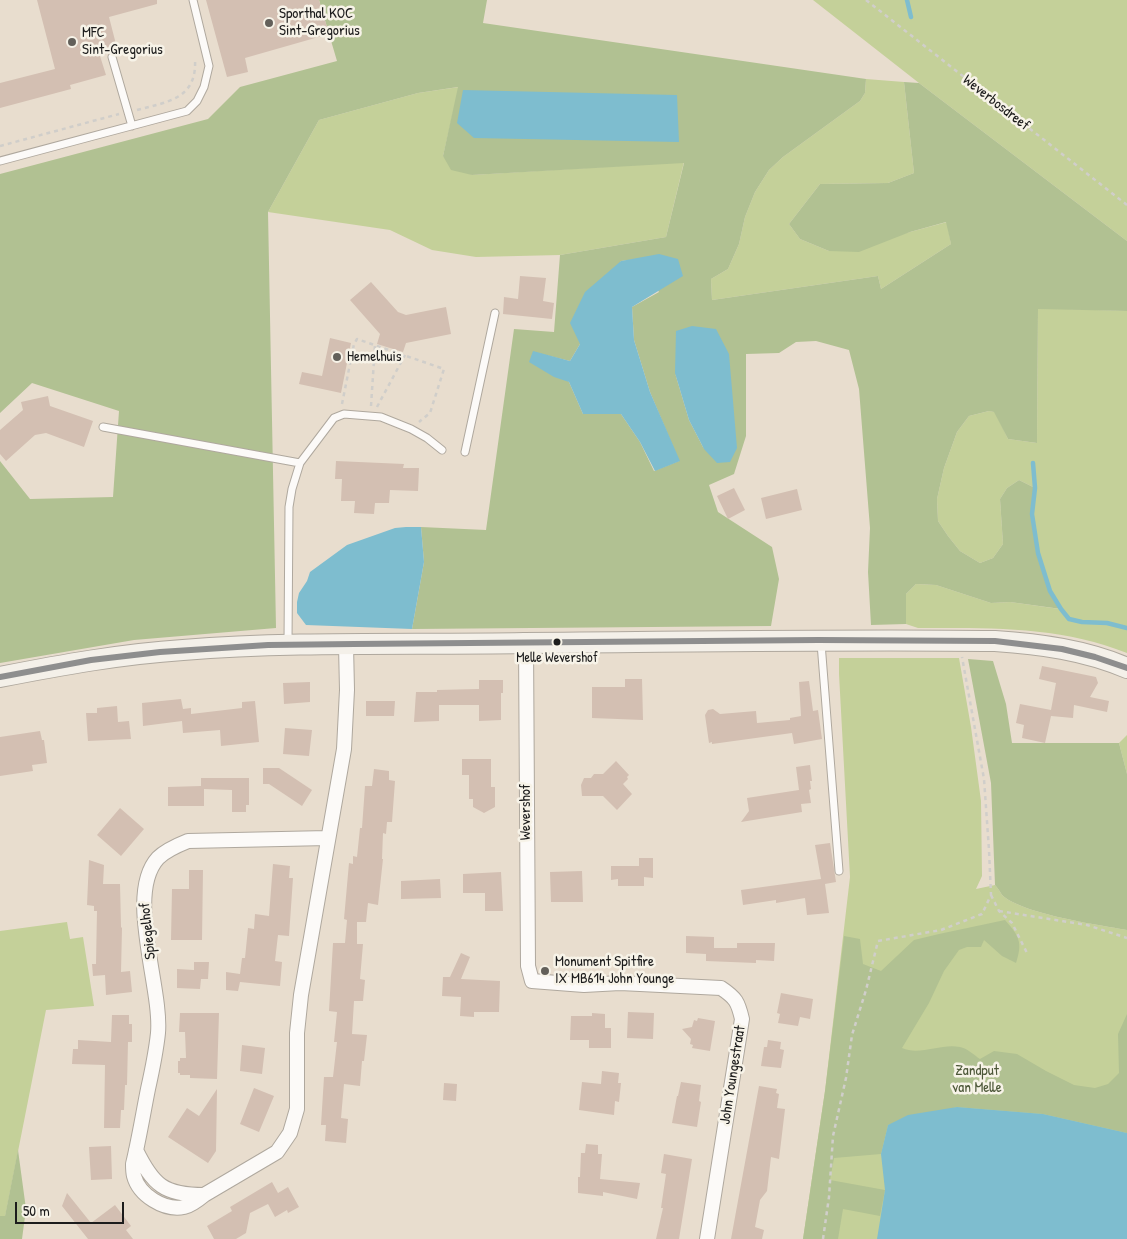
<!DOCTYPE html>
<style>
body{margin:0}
#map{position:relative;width:1127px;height:1239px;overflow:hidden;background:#e8ddce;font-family:"Patrick Hand",sans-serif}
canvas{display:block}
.scale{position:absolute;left:15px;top:1202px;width:109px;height:22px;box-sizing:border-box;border:2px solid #1c1c1c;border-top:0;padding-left:6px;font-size:15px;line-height:18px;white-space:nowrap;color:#1c1c1c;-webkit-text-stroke:4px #f7f3e8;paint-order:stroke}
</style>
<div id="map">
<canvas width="1127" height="1239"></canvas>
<div class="scale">50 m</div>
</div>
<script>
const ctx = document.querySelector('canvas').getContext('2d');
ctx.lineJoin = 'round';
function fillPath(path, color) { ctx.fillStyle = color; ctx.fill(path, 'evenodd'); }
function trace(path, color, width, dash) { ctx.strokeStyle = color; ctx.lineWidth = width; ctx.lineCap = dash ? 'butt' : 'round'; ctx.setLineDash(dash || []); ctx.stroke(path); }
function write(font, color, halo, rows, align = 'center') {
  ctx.font = font + ' "Patrick Hand",sans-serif'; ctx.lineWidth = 5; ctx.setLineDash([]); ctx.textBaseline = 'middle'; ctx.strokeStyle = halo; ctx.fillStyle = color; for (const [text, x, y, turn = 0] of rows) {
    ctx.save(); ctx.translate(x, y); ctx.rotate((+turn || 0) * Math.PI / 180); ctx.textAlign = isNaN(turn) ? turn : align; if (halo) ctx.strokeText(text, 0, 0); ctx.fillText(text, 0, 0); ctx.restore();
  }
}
fillPath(new Path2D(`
 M 813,0 L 1127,0 L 1127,241 L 919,83 Z
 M 866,79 L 904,82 L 914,173 L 888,183 L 820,184 L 789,224 L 800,239 L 829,251 L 910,232 L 947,222 L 951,244 L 881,289 L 878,276 L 712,300 L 711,279 L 728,269 L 739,244 L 745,217 L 755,192 L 769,170 L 783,157 L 860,101 L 865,93 Z
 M 459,87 L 443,156 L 472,175 L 684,162 L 666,237 L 560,255 L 476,257 L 432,250 L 390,230 L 268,212 L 319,120 L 418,93 Z
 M 1038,308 L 1127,311 L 1127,653 C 1060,626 989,628 918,628 L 906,624 L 906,594 L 916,584 L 936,585 L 991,603 L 1010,602 L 1060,609 C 1038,571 1030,532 1035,488 L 1019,480 L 1007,488 L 1000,499 L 1003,544 L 993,558 L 980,563 L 960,551 L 948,536 L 938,521 L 937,499 L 944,468 L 957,432 L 969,416 L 989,411 L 995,412 L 1008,439 L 1037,443 Z
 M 839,658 L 959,658 L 971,727 L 981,801 L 982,876 L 976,889 L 995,885 C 998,888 1000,892 1002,895 C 1022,914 1099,925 1127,930 L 1127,1239 L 803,1239 L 825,1091 L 850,877 L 839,674 Z
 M 1127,735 L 1127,774 L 1119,743 Z
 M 67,922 L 70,939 L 83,937 L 94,1006 L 46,1010 L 5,1217 L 0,1216 L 0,931 Z`), '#c4d099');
fillPath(new Path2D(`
 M 319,0 L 487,0 L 483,23 L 866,79 L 865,93 L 860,101 L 783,157 L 769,170 L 755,192 L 745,217 L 739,244 L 728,269 L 711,279 L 712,300 L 878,276 L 881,289 L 951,244 L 946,222 L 910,232 L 859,252 L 829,251 L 800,239 L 789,224 L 820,184 L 888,183 L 914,173 L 904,82 L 919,83 L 1127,241 L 1127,311 L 1038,309 L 1037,443 L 1008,439 L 994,412 L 989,411 L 969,416 L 957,432 L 944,468 L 937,499 L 938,521 L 948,536 L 960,551 L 980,563 L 993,558 L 1003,544 L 1000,499 L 1007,488 L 1019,480 L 1035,488 L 1032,514 L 1038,553 L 1050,591 L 1061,609 L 1010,602 L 991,603 L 936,585 L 916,584 L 906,594 L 906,624 L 871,625 L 868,572 L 870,528 L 859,389 L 849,350 L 816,341 L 796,342 L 779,353 L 746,354 L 746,436 L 734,474 L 709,485 L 718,512 L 772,547 L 779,579 L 771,626 L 412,629 L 424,562 L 421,527 L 486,530 L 514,329 L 554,332 L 560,255 L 666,237 L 684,163 L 472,175 L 451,170 L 443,156 L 458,87 L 418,93 L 319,120 L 268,212 L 276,628 L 134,640 L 0,663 L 0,461 L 30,499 L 113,497 L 119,411 L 32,383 L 0,413 L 0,174 L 208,119 L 240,87 L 337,61 ZM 638,259 L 659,292 L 632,307 L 634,340 L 650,392 L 679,461 L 654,471 L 640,442 L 621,414 L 583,414 L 569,382 L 533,352 L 570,361 L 580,344 L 621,261 ZM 675,373 L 704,449 L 689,420 Z
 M 968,659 L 993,661 L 1006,704 L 1012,743 L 1119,743 L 1127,774 L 1127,930 C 1099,925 1022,914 1002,895 C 1000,892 998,888 995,885 L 991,783 Z
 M 1005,920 C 1019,936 1023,942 1016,963 L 1002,956 L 984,940 L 981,947 L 967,947 L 959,950 L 944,971 L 929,1003 L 902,1048 C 920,1056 941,1043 960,1047 C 967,1048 974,1055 980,1059 L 994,1051 L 1017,1054 L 1046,1071 L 1074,1085 L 1095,1088 L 1108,1084 L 1119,1073 L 1118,1034 L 1127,1014 L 1127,1133 L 1043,1114 L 957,1107 L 888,1125 L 881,1154 L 834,1158 L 830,1180 L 885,1190 L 880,1216 L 843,1209 L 838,1239 L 803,1239 L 825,1091 L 844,936 L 860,939 L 863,964 L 881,971 L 914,940 L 939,934 Z
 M 18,1150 L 26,1209 L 22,1239 L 0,1239 L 0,1216 L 5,1216 Z`), '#b1c192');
fillPath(new Path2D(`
 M 463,90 L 677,95 L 679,142 L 474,138 L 457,123 Z
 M 659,254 L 678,259 L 683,276 L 632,307 L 634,340 L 650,392 L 680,461 L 655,471 L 640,442 L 621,414 L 583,414 L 569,382 L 554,377 L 529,362 L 533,351 L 570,361 L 580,344 L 570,323 L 585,292 L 621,261 Z
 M 692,326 L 716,329 L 729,354 L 737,448 L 730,462 L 717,463 L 704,449 L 689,420 L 675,373 L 676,331 Z
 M 406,527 L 421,527 L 424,562 L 412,629 L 306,625 L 297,613 L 297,602 L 299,593 L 307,581 L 310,572 L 347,545 L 395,528 Z
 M 957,1107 L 1043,1114 L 1127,1133 L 1127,1239 L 877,1239 L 885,1190 L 881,1154 L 888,1125 L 908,1115 Z`), '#7ebdcf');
trace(new Path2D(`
 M 907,0 L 911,17
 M 1033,463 L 1035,488 L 1032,514 L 1038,553 L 1050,591 L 1061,609 L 1069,619 L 1082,622 L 1107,623 L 1127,628`), '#7ebdcf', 4.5);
fillPath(new Path2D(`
 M 37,0 L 157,0 L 157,4 L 109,17 L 118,52 L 111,52 L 100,56 L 106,75 L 70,85 L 71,89 L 0,108 L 0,83 L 55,69 Z
 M 206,0 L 319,0 L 329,34 L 245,58 L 248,72 L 227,77 Z
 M 520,276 L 546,278 L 543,301 L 554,303 L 552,319 L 503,314 L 504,297 L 518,299 Z
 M 371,282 L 398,312 L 406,315 L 446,307 L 451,334 L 406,343 L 403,352 L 377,344 L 380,334 L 350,300 Z
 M 330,338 L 351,343 L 341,393 L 299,384 L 302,372 L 322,376 Z
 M 48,396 L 50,406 L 93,421 L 84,447 L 46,433 L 35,435 L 6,461 L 0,454 L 0,430 L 23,410 L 21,402 Z
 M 336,461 L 404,464 L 403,468 L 419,468 L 418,491 L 390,490 L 389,503 L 375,503 L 374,514 L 354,513 L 355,501 L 341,501 L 342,479 L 335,479 Z
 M 734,488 L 745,510 L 728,519 L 717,496 Z
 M 797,489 L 802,510 L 766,519 L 761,498 Z
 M 1042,666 L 1096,677 L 1098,683 L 1090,697 L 1109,701 L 1107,712 L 1074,705 L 1073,718 L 1051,716 L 1045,743 L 1022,738 L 1024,725 L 1016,723 L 1020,704 L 1051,710 L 1056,683 L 1039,679 Z
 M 625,679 L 642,679 L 643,720 L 592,718 L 592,687 L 625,687 Z
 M 479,680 L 503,680 L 503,693 L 501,693 L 501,720 L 479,721 L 479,705 L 439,705 L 439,721 L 414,722 L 416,692 L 437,692 L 437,690 L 479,689 Z
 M 809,681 L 813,711 L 818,710 L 822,739 L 794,744 L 792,733 L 712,744 L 712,742 L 709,743 L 705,715 L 708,710 L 713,709 L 720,714 L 756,711 L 757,723 L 790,720 L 790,718 L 801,716 L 799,682 Z
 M 310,682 L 310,702 L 284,704 L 283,683 Z
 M 181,699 L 183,709 L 191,708 L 191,714 L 242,708 L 242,702 L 255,701 L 259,742 L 221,746 L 220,730 L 183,733 L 182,721 L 143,726 L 142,703 Z
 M 366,701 L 395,701 L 394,716 L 366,716 Z
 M 117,706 L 118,722 L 129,721 L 131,739 L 88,741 L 86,713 L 97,713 L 97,708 Z
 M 285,728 L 312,730 L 309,756 L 283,754 Z
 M 40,731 L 42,740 L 44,740 L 47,763 L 32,765 L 33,771 L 0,776 L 0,737 Z
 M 462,759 L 491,759 L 491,787 L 495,787 L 495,807 L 484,813 L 473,807 L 473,799 L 469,799 L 469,775 L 462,775 Z
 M 616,761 L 629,775 L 627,777 L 628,779 L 623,784 L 632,794 L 617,810 L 603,796 L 582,796 L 581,785 L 584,778 L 591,778 L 594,774 L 603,774 Z
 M 810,765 L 812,781 L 810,781 L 811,789 L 809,790 L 811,803 L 801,804 L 802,812 L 741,822 L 749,811 L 747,798 L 799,790 L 796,767 Z
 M 263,768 L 279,768 L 312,790 L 302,806 L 269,784 L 263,784 Z
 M 374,769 L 389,771 L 389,780 L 395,781 L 392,822 L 387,822 L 386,834 L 383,833 L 382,859 L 383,859 L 378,905 L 368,903 L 366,922 L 357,922 L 357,944 L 363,944 L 360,979 L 365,980 L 363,1001 L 354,1001 L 352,1034 L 367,1035 L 364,1061 L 362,1061 L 360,1086 L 344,1084 L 341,1118 L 348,1119 L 346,1143 L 325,1141 L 326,1125 L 321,1125 L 324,1077 L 333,1077 L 337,1042 L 334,1042 L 337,1012 L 329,1011 L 333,943 L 345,943 L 347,920 L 344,919 L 349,863 L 353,864 L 353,856 L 357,857 L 360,828 L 362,828 L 365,786 L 372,786 Z
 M 201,778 L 249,778 L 249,805 L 246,805 L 246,812 L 232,812 L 232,790 L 204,789 L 204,806 L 168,806 L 168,787 L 201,786 Z
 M 120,808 L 144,829 L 121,856 L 97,835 Z
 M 830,843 L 836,882 L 825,884 L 829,913 L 807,915 L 805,898 L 776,903 L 776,900 L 743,905 L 741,890 L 821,879 L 815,845 Z
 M 639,858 L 653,858 L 653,878 L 644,877 L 644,886 L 618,886 L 618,879 L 611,880 L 611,866 L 639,866 Z
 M 89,860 L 104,865 L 103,884 L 120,884 L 121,927 L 122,928 L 121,972 L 130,971 L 132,992 L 106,995 L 105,975 L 93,976 L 92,964 L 96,964 L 97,911 L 94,911 L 94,906 L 87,905 Z
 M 273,864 L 290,866 L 289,878 L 293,878 L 289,936 L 278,935 L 275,961 L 282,962 L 280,986 L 240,982 L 238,991 L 226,990 L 226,972 L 240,974 L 242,958 L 245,958 L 248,928 L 254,929 L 255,914 L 269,916 Z
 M 189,870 L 203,870 L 202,940 L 171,940 L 172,889 L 189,889 Z
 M 582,871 L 583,902 L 551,902 L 550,872 Z
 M 501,872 L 503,911 L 485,911 L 485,893 L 463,893 L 463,874 Z
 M 440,879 L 441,898 L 401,899 L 401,881 Z
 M 686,936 L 714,937 L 714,948 L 737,948 L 737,943 L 775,943 L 774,961 L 756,960 L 756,963 L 706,961 L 706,954 L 686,953 Z
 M 461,953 L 470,957 L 461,979 L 500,981 L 499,1012 L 474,1012 L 474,1017 L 460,1016 L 461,997 L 442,996 L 443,977 L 450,977 Z
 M 194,962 L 209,962 L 208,979 L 201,979 L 200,989 L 177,988 L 177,969 L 194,970 Z
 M 781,993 L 813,999 L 810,1019 L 800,1017 L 798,1026 L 778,1023 L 780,1014 L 777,1013 Z
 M 628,1012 L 654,1013 L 653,1039 L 627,1038 Z
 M 180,1013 L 219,1013 L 217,1079 L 190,1078 L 190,1075 L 180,1075 L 180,1073 L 178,1073 L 178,1061 L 180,1061 L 180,1058 L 186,1058 L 185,1032 L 179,1032 Z
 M 592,1013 L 605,1014 L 605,1028 L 611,1028 L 611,1048 L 589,1048 L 589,1040 L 570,1040 L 571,1016 L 592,1016 Z
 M 112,1015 L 129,1015 L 129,1024 L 132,1024 L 132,1042 L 128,1042 L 127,1085 L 125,1085 L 124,1110 L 121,1110 L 120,1128 L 104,1128 L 105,1065 L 72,1064 L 73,1049 L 78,1049 L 78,1040 L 111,1042 Z
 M 698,1018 L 715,1021 L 710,1051 L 692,1048 L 693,1045 L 690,1044 L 691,1039 L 682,1029 L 692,1027 L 694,1020 L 697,1021 Z
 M 768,1040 L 781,1042 L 780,1049 L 784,1050 L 781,1068 L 761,1066 L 764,1047 L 767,1047 Z
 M 242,1045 L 265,1048 L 262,1074 L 240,1071 Z
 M 602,1071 L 619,1073 L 618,1083 L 621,1083 L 619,1102 L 615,1101 L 614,1115 L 579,1110 L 582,1082 L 601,1084 Z
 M 681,1082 L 701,1085 L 699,1101 L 701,1102 L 697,1127 L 672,1123 L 677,1096 L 678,1096 Z
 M 444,1083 L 457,1084 L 456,1101 L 443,1100 Z
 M 759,1086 L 777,1089 L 776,1093 L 779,1094 L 777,1108 L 785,1109 L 779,1159 L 771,1157 L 767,1191 L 760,1200 L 755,1227 L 764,1230 L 762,1239 L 731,1239 Z
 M 254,1088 L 274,1096 L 259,1132 L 240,1124 Z
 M 217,1089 L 216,1151 L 208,1163 L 168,1137 L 187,1108 L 199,1116 Z
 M 586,1144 L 598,1145 L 598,1154 L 602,1154 L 600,1179 L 640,1183 L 637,1199 L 603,1192 L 603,1196 L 578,1193 L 578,1177 L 580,1177 L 581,1153 L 585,1153 Z
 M 111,1146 L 112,1179 L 91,1180 L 89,1147 Z
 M 664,1154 L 692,1159 L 679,1239 L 656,1239 L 663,1208 L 661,1208 L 666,1174 L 661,1173 Z
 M 272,1182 L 278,1193 L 288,1187 L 299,1207 L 288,1213 L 287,1210 L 275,1217 L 268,1204 L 250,1213 L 246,1233 L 236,1239 L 214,1239 L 207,1226 L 232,1211 L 230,1207 Z
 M 67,1193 L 91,1223 L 115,1205 L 131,1226 L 126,1230 L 133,1239 L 88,1239 L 62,1206 Z`), '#d3bfb2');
const lane = new Path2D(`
 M 112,57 L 132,126
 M 0,161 L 187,111 L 197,101 L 204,87 L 209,66 L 193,0
 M 103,427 L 300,463
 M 465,452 L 495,313
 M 288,642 L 289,507 L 292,489 L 300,463 L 334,418 L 344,414 L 381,417 L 411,429 L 427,438 L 442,450
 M 821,643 L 839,871`);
const street = new Path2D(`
 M 526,643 L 528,966 L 532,981 L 584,985 L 620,983 L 721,988 C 736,998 738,1002 742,1019 L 707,1239
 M 328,838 L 188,841 C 178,845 166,850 158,858 C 125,894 162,987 158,1033 C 156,1052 152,1071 148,1089 C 143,1114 139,1139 133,1164 C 133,1167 133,1172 134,1176 C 139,1195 164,1211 184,1207 C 192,1205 198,1200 204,1195 L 277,1152 L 290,1133 L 297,1109 L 297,1033 L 301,995 L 344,749 L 347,690 L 346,645
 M 136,1150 C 153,1185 164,1195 204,1195`);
const secondary = new Path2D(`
 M 0,677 C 61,665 122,654 183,650 C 297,641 411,645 524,643 C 681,642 838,639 995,641 C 1040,644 1085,650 1127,668`);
trace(lane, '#afa89e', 9);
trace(street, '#afa89e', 16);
trace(secondary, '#afa89e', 22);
trace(new Path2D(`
 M 866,0 L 1127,205
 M 137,110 C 167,102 197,99 195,60
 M 0,146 L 119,114
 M 342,404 L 354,344 L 357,339 L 444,369 L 430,413 L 419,422
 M 371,406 L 375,345
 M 377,407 L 405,355
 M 991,895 L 999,911 L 1012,923 L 1028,955
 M 999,911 L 1087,925 L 1127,938
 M 823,1239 L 829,1197 L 833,1136 L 846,1078 L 852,1035 L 866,990 L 878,941 L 941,930 L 982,914 L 991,895 L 989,850 L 984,779 L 962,657`), '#d0ceca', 2.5, [4, 4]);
trace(lane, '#fcfaf8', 7);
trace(street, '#fcfaf8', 14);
trace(secondary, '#f4f0e9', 20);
trace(new Path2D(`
 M 0,677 L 91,660 L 160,652 L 268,645 L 354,644 L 818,640 L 995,641 L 1062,649 L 1095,657 L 1127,668`), '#8e8e8e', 6);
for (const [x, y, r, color] of [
 [269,23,5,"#63605a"],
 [72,42,5,"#63605a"],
 [337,357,5,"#63605a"],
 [557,642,4.5,"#1c1c1c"],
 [545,971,5,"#63605a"]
]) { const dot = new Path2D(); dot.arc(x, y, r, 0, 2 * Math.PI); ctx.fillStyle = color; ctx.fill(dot); trace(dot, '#f7f3e8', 2); }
write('14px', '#1c1c1c', '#f7f3e8', [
 ["Melle Wevershof",557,658]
]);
write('15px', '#1c1c1c', '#f7f3e8', [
 ["Sporthal KOC",279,14],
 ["Sint-Gregorius",279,31],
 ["MFC",82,33],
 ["Sint-Gregorius",82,50],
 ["Hemelhuis",347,357],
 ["Monument Spitfire",555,962],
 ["IX MB614 John Younge",555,979]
], 'left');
write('15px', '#1c1c1c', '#f7f3e8', [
 ["Weverbosdreef",996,103,38],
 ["Wevershof",526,812,-90],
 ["Spiegelhof",148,931,-96],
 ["John Youngestraat",733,1075,-81]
]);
write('15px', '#4c5738', '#f7f3e8', [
 ["Zandput",977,1071],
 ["van Melle",977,1088]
]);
</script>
